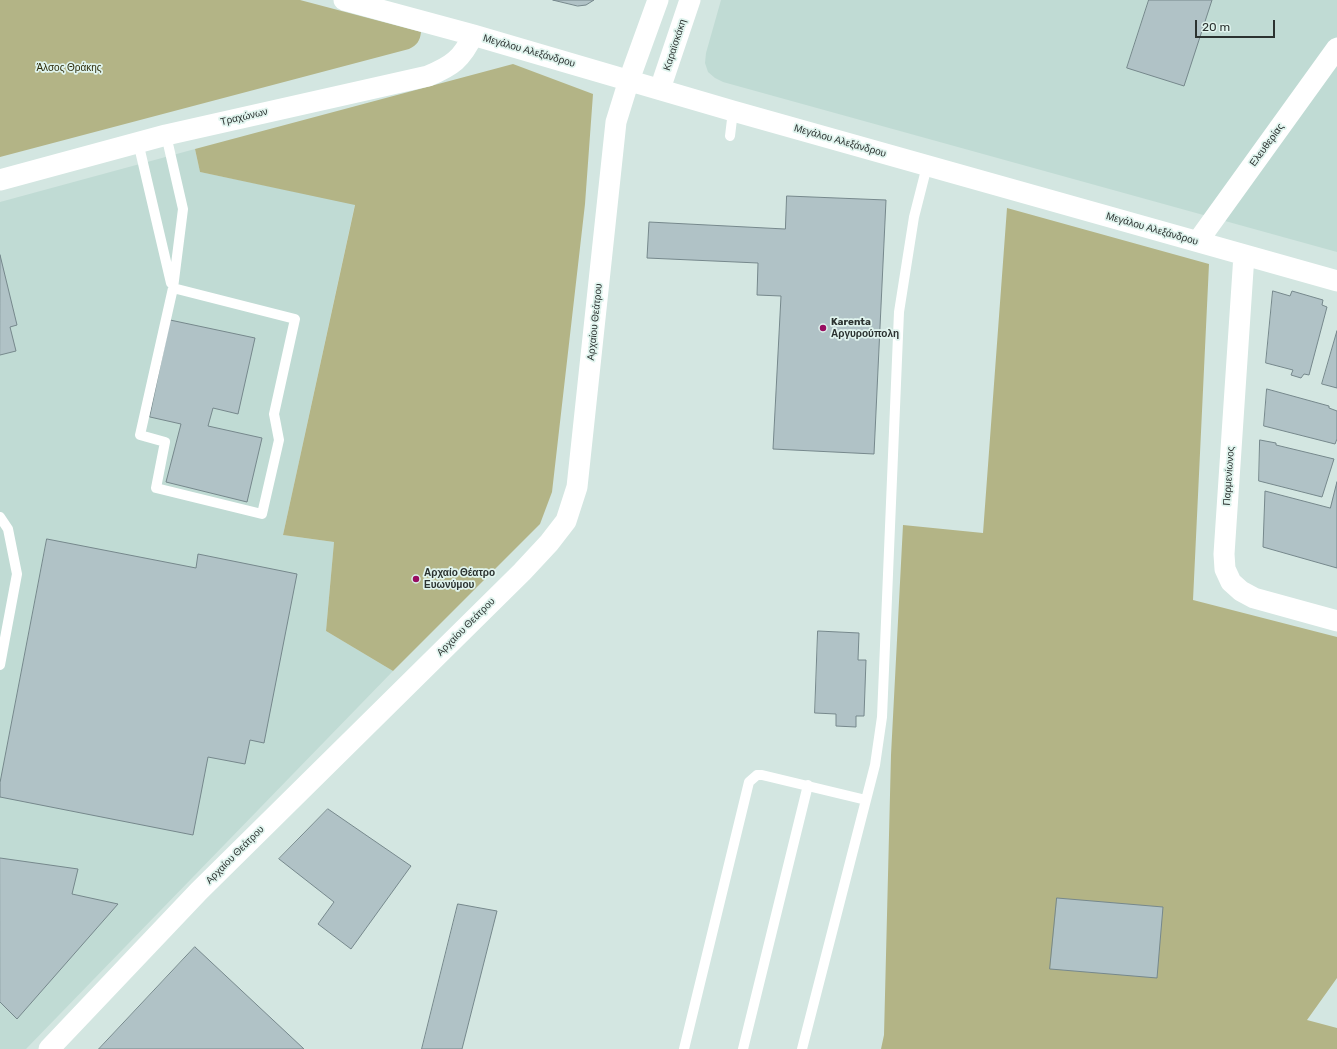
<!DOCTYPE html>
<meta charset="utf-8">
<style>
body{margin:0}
#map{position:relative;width:1337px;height:1049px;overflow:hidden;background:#d3e6e1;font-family:Rubik,sans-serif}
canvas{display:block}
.scale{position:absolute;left:1195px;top:20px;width:80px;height:18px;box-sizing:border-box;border:2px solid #2b3230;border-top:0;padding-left:5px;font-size:12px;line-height:14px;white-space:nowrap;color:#2b3230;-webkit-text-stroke:3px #e0f4ee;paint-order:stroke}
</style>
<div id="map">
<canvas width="1337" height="1049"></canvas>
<div class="scale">20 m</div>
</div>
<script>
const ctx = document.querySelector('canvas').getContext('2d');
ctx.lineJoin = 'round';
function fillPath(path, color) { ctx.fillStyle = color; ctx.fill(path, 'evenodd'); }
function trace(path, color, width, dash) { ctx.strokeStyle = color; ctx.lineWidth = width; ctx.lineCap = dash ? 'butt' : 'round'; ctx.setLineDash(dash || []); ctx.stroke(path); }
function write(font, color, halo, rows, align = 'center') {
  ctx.font = font + ' Rubik,sans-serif'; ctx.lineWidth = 3.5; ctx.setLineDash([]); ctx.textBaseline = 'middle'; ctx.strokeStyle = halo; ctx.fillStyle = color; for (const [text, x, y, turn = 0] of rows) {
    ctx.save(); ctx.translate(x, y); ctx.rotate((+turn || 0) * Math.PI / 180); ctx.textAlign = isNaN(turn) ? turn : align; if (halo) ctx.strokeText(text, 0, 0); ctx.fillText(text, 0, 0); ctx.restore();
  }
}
fillPath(new Path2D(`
 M 721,0 L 1337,0 L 1337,252 L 723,82 L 715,78 L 708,72 L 705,63 L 706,53 Z
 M 195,149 L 200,172 L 355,204 L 283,535 L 334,542 L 326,631 L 393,671 L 26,1049 L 0,1049 L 0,202 Z`), '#c0dbd4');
fillPath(new Path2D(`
 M 0,0 L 300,0 L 421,32 C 420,41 417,45 409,49 L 0,157 Z
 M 513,64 L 593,94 L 585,204 L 552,492 L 540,524 L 393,671 L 326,631 L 334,542 L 283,535 L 355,205 L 200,172 L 195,149 Z
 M 1007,208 L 1209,264 L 1193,600 L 1337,637 L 1337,978 L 1307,1020 L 1337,1028 L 1337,1049 L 881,1049 L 884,1035 L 891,755 L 903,525 L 983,533 Z`), '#b3b486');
const building = new Path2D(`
 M 553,0 L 594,0 L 586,5 L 578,6 Z
 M 1149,0 L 1212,0 L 1184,86 L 1127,68 Z
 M 787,196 L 886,200 L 874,454 L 773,449 L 781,296 L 757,295 L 758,263 L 647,258 L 649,222 L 785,229 Z
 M 0,255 L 17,325 L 10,327 L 16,351 L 0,355 Z
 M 1273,291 L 1290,296 L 1292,291 L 1323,300 L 1322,305 L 1327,307 L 1309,375 L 1304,374 L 1301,378 L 1291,375 L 1293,370 L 1266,363 Z
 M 170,320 L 255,338 L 238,414 L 213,408 L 208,426 L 262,438 L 247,502 L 166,482 L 181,424 L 150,417 Z
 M 1337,331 L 1337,388 L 1322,384 Z
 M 1267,389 L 1329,406 L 1329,408 L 1337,411 L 1337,439 L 1335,444 L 1264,426 Z
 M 1260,440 L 1276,443 L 1276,445 L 1334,459 L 1322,497 L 1259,481 Z
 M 1337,482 L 1337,568 L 1263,547 L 1265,491 L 1330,508 Z
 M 47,539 L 196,568 L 198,554 L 297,574 L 264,743 L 250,740 L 245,764 L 208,757 L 193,835 L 0,797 L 0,783 Z
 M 818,631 L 859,633 L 858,660 L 866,660 L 864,716 L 856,716 L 856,727 L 836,726 L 836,714 L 815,713 Z
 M 328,809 L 411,866 L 351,949 L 318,924 L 334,902 L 279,859 Z
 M 0,858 L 78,869 L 72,894 L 118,904 L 17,1019 L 0,1002 Z
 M 1057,898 L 1163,907 L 1157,978 L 1050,969 Z
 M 458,904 L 497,911 L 462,1049 L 422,1049 Z
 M 195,947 L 304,1049 L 99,1049 Z`);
fillPath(building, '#b0c2c6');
trace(building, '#76888c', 1);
trace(new Path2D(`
 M 166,135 L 183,209 L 173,288 L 140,435 L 165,442 L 156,488 L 262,514 L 279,440 L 274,414 L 295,319 L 173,288
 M 730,136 L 733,111
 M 138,142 L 171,283
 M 0,517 L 8,529 L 17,574 L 0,665
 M 684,1049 L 749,782 L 757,775 L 762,775 L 866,800
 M 743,1049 L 808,785
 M 802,1049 L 875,765 L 882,717 L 899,312 L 914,217 L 927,166`), '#fff', 10);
trace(new Path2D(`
 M 344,0 L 473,35 L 733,111 L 1337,281
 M 660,89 L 690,0
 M 0,180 L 166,135 L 428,76 C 452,66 462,59 473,35
 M 1198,241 L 1337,48
 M 1244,255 L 1224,554 L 1225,569 L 1231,582 L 1241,591 L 1254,598 L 1337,621
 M 49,1049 L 199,891 L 522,572 L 549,543 L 566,521 L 577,487 L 616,122 L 629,80 L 658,0`), '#fff', 21);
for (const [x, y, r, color] of [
 [823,328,4,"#980d61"],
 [416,579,4,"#980d61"]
]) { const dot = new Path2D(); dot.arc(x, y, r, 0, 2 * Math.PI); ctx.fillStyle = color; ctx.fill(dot); trace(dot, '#e0f4ee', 1.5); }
write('10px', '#2b3230', '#e0f4ee', [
 ["Καραϊσκάκη",675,45,-72],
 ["Μεγάλου Αλεξάνδρου",529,51,16],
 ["Τραχώνων",244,117,-13],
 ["Μεγάλου Αλεξάνδρου",840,141,16],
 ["Ελευθερίας",1267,145,-54],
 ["Μεγάλου Αλεξάνδρου",1152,229,16],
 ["Αρχαίου Θεάτρου",595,322,-84],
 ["Παρμενίωνος",1229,476,-86],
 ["Αρχαίου Θεάτρου",466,627,-45],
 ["Αρχαίου Θεάτρου",235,855,-45]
]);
write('10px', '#2d2c0b', '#e0f4ee', [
 ["Άλσος Θράκης",69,68]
]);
write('bold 10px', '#2b3230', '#e0f4ee', [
 ["Karenta",831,322],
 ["Αργυρούπολη",831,334],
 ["Αρχαίο Θέατρο",424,573],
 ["Ευωνύμου",424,585]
], 'left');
</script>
